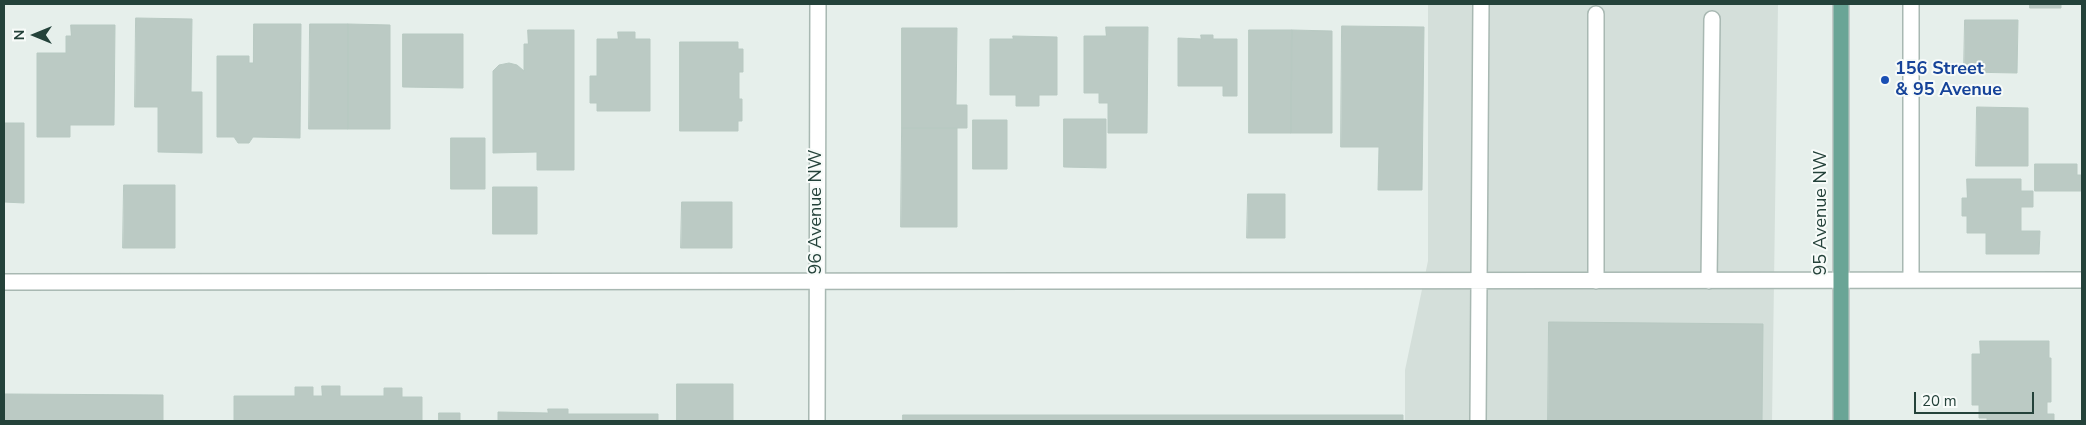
<!DOCTYPE html>
<style>
body{margin:0}
#map{position:relative;width:2086px;height:425px;overflow:hidden;background:#e6efeb;font-family:"Nunito Sans",sans-serif}
canvas{display:block}
.frame{position:absolute;inset:0;border:5px solid #24423a;pointer-events:none}
.north{position:absolute;left:10px;top:10px;width:50px;height:50px;-webkit-text-stroke:4px #f7fbf9;paint-order:stroke;rotate:270deg;font-size:14px;font-weight:700;line-height:20px;text-align:center;color:#24423a}
.north::after{content:'';display:block;margin:auto;width:18px;height:22px;background:#24423a;clip-path:polygon(50% 0,100% 100%,50% 72%,0 100%)}
.scale{position:absolute;left:1914px;top:392px;width:120px;height:22px;box-sizing:border-box;border:2px solid #24423a;border-top:0;padding-left:6px;font-size:15px;line-height:18px;white-space:nowrap;color:#24423a;-webkit-text-stroke:4px #f7fbf9;paint-order:stroke}
</style>
<div id="map">
<canvas width="2086" height="425"></canvas>
<div class="frame"></div>
<div class="north">N</div>
<div class="scale">20 m</div>
</div>
<script>
const ctx = document.querySelector('canvas').getContext('2d');
ctx.lineJoin = 'round';
function fillPath(path, color) { ctx.fillStyle = color; ctx.fill(path, 'evenodd'); }
function trace(path, color, width, dash) { ctx.strokeStyle = color; ctx.lineWidth = width; ctx.lineCap = dash ? 'butt' : 'round'; ctx.setLineDash(dash || []); ctx.stroke(path); }
function write(font, color, halo, rows, align = 'center') {
  ctx.font = font + ' "Nunito Sans",sans-serif'; ctx.lineWidth = 4; ctx.setLineDash([]); ctx.textBaseline = 'middle'; ctx.strokeStyle = halo; ctx.fillStyle = color; for (const [text, x, y, turn = 0] of rows) {
    ctx.save(); ctx.translate(x, y); ctx.rotate((+turn || 0) * Math.PI / 180); ctx.textAlign = isNaN(turn) ? turn : align; if (halo) ctx.strokeText(text, 0, 0); ctx.fillText(text, 0, 0); ctx.restore();
  }
}
fillPath(new Path2D(`
 M 1428,4 L 1778,4 L 1772,421 L 1405,421 L 1405,370 L 1428,261 Z`), '#d4dfda');
const building = new Path2D(`
 M 2030,4 L 2061,4 L 2061,8 L 2030,8 Z
 M 136,18 L 192,19 L 191,92 L 202,92 L 202,153 L 158,152 L 158,107 L 135,107 Z
 M 1965,20 L 2018,20 L 2017,73 L 1964,72 Z
 M 254,24 L 301,24 L 300,138 L 253,137 L 249,143 L 238,143 L 234,137 L 217,137 L 217,56 L 249,56 L 249,63 L 253,63 Z
 M 310,24 L 348,24 L 348,129 L 309,129 Z
 M 348,24 L 390,25 L 390,129 L 348,129 Z
 M 71,25 L 115,25 L 114,125 L 70,125 L 70,137 L 37,137 L 37,53 L 66,53 L 66,36 L 71,36 Z
 M 1342,26 L 1424,27 L 1422,190 L 1378,190 L 1379,147 L 1341,147 Z
 M 1106,27 L 1148,27 L 1147,133 L 1108,133 L 1108,103 L 1099,103 L 1099,93 L 1084,93 L 1084,36 L 1106,36 Z
 M 902,28 L 957,28 L 956,105 L 967,105 L 967,128 L 902,128 Z
 M 528,30 L 574,30 L 574,170 L 537,170 L 537,152 L 493,153 L 493,71 L 499,65 L 509,63 L 517,65 L 524,71 L 524,44 L 528,44 Z
 M 1249,30 L 1292,30 L 1291,133 L 1249,133 Z
 M 1292,30 L 1332,31 L 1332,133 L 1291,133 Z
 M 618,32 L 635,32 L 635,39 L 650,39 L 650,111 L 597,111 L 597,103 L 590,103 L 590,76 L 597,76 L 597,39 L 618,39 Z
 M 403,34 L 463,34 L 463,88 L 403,87 Z
 M 1201,35 L 1213,35 L 1213,39 L 1237,39 L 1237,96 L 1223,96 L 1223,86 L 1178,86 L 1178,38 L 1201,39 Z
 M 1013,36 L 1057,37 L 1057,95 L 1039,95 L 1039,106 L 1016,106 L 1016,95 L 990,95 L 990,39 L 1013,39 Z
 M 680,42 L 738,42 L 738,49 L 743,49 L 743,72 L 739,72 L 739,99 L 742,99 L 742,121 L 738,121 L 738,131 L 680,131 Z
 M 1977,107 L 2028,108 L 2028,166 L 1976,166 Z
 M 1064,119 L 1106,119 L 1106,168 L 1064,167 Z
 M 973,120 L 1007,120 L 1007,169 L 973,169 Z
 M 4,123 L 24,123 L 24,203 L 4,202 Z
 M 902,128 L 957,128 L 957,227 L 901,227 Z
 M 451,138 L 485,138 L 485,189 L 451,189 Z
 M 2035,164 L 2077,164 L 2077,175 L 2082,175 L 2082,191 L 2035,191 Z
 M 1967,179 L 2021,179 L 2021,191 L 2033,191 L 2033,207 L 2021,207 L 2021,231 L 2040,231 L 2039,254 L 1986,254 L 1986,233 L 1967,233 L 1967,216 L 1962,216 L 1962,198 L 1967,198 Z
 M 124,185 L 175,185 L 175,248 L 123,248 Z
 M 493,187 L 537,187 L 537,234 L 493,234 Z
 M 1248,194 L 1285,194 L 1285,238 L 1247,238 Z
 M 682,202 L 732,202 L 732,248 L 681,248 Z
 M 1549,322 L 1763,324 L 1762,421 L 1548,421 Z
 M 1980,341 L 2049,341 L 2049,358 L 2051,358 L 2051,402 L 2047,402 L 2047,414 L 2054,414 L 2054,421 L 1987,421 L 1987,418 L 1979,418 L 1979,405 L 1972,405 L 1972,354 L 1980,354 Z
 M 677,384 L 733,384 L 733,421 L 677,421 Z
 M 322,386 L 340,386 L 340,396 L 384,396 L 384,388 L 402,388 L 402,397 L 422,397 L 422,421 L 234,421 L 234,396 L 295,396 L 295,387 L 313,387 L 313,396 L 322,396 Z
 M 4,394 L 163,395 L 163,421 L 4,421 Z
 M 548,409 L 568,409 L 568,414 L 658,414 L 658,421 L 498,421 L 498,412 L 548,413 Z
 M 439,413 L 460,413 L 460,421 L 439,421 Z
 M 903,415 L 1403,415 L 1403,421 L 903,421 Z`);
fillPath(building, '#bbcac4');
trace(building, '#b8c9c2', 1);
const minor = new Path2D(`
 M 1596,14 L 1596,281
 M 1911,280 L 1911,4
 M 1709,281 L 1712,19
 M 4,282 L 2082,280
 M 817,421 L 818,4
 M 1478,421 L 1481,4`);
const major = new Path2D(`
 M 1841,4 L 1841,421`);
trace(minor, '#a8b8b2', 18);
trace(major, '#c2cac8', 18);
trace(minor, '#fff', 15);
trace(major, '#6aa596', 15);
for (const [x, y, r, color] of [
 [1885,80,5,"#1a4fb4"]
]) { const dot = new Path2D(); dot.arc(x, y, r, 0, 2 * Math.PI); ctx.fillStyle = color; ctx.fill(dot); trace(dot, '#f7fbf9', 2); }
write('bold 18px', '#164399', '#f7fbf9', [
 ["156 Street",1895,70],
 ["& 95 Avenue",1895,91]
], 'left');
write('18px', '#24423a', '#f7fbf9', [
 ["96 Avenue NW",817,212,-90],
 ["95 Avenue NW",1822,213,-90]
]);
</script>
